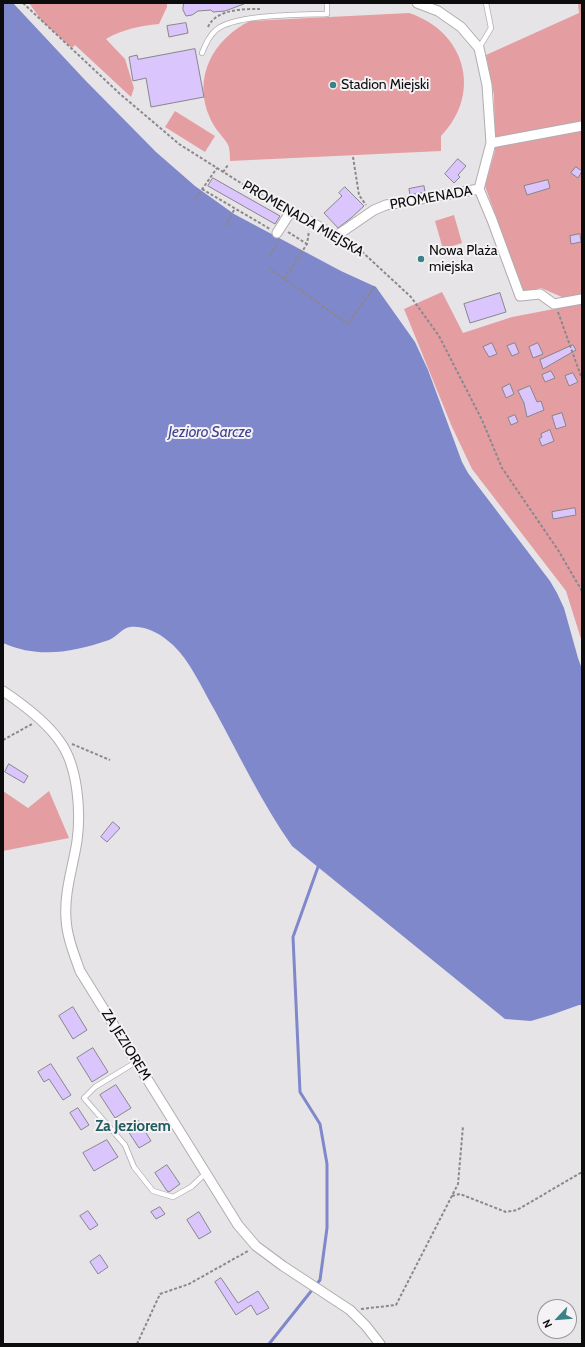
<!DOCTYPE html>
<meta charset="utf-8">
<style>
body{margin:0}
#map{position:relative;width:585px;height:1347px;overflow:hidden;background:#e7e4e7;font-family:Cabin,sans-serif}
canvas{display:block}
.frame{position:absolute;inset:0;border:4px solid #0d0c0d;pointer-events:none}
.north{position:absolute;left:537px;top:1299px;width:40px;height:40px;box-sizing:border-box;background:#f4f2f4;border:1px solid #989698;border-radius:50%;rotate:244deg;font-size:11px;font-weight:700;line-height:16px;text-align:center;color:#0d0c0d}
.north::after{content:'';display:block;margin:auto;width:14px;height:18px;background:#3a8288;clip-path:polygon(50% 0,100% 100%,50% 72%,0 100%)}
</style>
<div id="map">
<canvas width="585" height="1347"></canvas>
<div class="frame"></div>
<div class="north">N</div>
</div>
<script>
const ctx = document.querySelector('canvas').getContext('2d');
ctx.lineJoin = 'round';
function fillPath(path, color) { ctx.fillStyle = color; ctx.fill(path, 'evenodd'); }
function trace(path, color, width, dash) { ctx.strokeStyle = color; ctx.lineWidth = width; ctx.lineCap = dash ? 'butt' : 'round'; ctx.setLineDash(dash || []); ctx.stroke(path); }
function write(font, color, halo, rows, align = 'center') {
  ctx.font = font + ' Cabin,sans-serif'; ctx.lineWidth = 4; ctx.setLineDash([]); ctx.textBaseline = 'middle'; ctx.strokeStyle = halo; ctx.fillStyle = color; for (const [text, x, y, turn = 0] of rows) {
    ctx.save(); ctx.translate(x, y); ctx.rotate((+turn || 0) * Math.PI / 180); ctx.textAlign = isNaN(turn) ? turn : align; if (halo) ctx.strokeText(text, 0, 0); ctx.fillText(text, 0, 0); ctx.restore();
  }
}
fillPath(new Path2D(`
 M 29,3 L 167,3 L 167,7 L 159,24 C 140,26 123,29 106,39 L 125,59 L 134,88 L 131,97 L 75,45 L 72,48 L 42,21 Z
 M 578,3 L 582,3 L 582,642 L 566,591 L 472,469 L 452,427 L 404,309 L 442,292 L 463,333 L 512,317 L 559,308 L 562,297 L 541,288 L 523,292 L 485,186 L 495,151 L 494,95 L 486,55 L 579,13 Z
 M 409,13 C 465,31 483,93 441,136 L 441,151 L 230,161 C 230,156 230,147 227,143 C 221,134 214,128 210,118 C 192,78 213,39 250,21 Z
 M 175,111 L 215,136 L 205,152 L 165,127 Z
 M 454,215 L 462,243 L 443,249 L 435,221 Z
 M 3,791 L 28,808 L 49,791 L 69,838 L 3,851 Z`), '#e49ea2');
fillPath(new Path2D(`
 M 3,3 L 13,3 L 85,80 L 156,152 L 195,186 L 234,214 L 341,271 L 376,287 L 415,342 L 428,370 L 462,462 L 468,473 L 550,581 L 557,593 L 564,608 L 578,658 L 582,669 L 582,1005 L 579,1005 L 551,1015 L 531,1021 L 505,1019 L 292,846 C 262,803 239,755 214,709 C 202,688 190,661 173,645 C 161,634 146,625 130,627 C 122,628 117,637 109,640 C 73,652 39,659 3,643 Z`), '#7f88ca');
trace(new Path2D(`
 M 269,1344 L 320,1280 L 327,1228 L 327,1164 L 320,1124 L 300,1092 L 293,937 L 318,867`), '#7f88ca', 3);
const building = new Path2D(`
 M 184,3 L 243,3 L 244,4 L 225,11 L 213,12 L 211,10 L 198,11 L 192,15 L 186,16 L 183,10 Z
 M 186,23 L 188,33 L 169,37 L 167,26 Z
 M 195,49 L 204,97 L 151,107 L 146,78 L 133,81 L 129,57 L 137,55 L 138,59 Z
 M 458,159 L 466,166 L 458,175 L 460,177 L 454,183 L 445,174 Z
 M 576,167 L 582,171 L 578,178 L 571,173 Z
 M 213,178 L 280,216 L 275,224 L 208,186 Z
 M 548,180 L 550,188 L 527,195 L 524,186 Z
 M 424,186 L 425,192 L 410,195 L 409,189 Z
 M 345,187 L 364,206 L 351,218 L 338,228 L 324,213 L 342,196 L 339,193 Z
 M 580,234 L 581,242 L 571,244 L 570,236 Z
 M 500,293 L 506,312 L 470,323 L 464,304 Z
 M 492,343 L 497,354 L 489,357 L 483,347 Z
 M 515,343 L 519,353 L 512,356 L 507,346 Z
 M 538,343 L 543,354 L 533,358 L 529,347 Z
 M 573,345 L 576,350 L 543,369 L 540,360 Z
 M 551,371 L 555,378 L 545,382 L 542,375 Z
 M 573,373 L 578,382 L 569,386 L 565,376 Z
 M 510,384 L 514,394 L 506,398 L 502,388 Z
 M 530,386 L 537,402 L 541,401 L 544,410 L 527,417 L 524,403 L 518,391 Z
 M 562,413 L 566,426 L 556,429 L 552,416 Z
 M 515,415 L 518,422 L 511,425 L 508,418 Z
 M 550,430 L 554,441 L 542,446 L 539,439 L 542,437 L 541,434 Z
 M 575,508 L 576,515 L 553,519 L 552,512 Z
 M 9,764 L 28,776 L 24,783 L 5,772 Z
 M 113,822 L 120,828 L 107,842 L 101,837 Z
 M 73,1007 L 87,1030 L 73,1039 L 59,1016 Z
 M 93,1048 L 108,1072 L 92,1082 L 77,1058 Z
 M 51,1064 L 71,1095 L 63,1100 L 49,1079 L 44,1082 L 38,1072 Z
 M 116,1085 L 131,1108 L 115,1118 L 100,1095 Z
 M 78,1108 L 89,1125 L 81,1130 L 70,1113 Z
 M 139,1121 L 151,1141 L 139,1148 L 126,1128 Z
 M 107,1140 L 118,1157 L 94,1171 L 83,1153 Z
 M 167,1165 L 180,1184 L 169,1192 L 167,1191 L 155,1173 Z
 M 160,1207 L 165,1214 L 156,1219 L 151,1212 Z
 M 88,1211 L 98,1225 L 90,1230 L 80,1216 Z
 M 199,1212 L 211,1232 L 199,1239 L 187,1220 Z
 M 100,1255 L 108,1267 L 98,1274 L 90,1262 Z
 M 221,1278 L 238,1303 L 258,1291 L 269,1308 L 257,1315 L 251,1305 L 236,1315 L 215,1282 Z`);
fillPath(building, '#dac5fd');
trace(building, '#878689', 1);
const lane = new Path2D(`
 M 479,48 L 491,28 L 486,3
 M 202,53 C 205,45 209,36 216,30 C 234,14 302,15 327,14 L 327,3
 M 136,1062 L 95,1087 L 84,1098 L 125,1145 L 134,1167 L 153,1191 L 173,1197 L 191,1187 L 206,1173`);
const street = new Path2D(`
 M 417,3 L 438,11 L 461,27 L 479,48 L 487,85 L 491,143
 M 479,189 L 491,143 L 582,126
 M 277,233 L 291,211 L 336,236 L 374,210 L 386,205 L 479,189 L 492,220 L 520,296 L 540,294 L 554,304 L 582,299
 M 3,691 C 24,705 47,722 61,743 C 78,768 81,812 77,841 C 73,867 64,892 66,919 C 67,937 74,954 80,971 L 238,1225 L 256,1246 L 283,1266 L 350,1310 L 366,1326 L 380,1344`);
trace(lane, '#b0adb0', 6);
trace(street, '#b0adb0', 11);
trace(new Path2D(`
 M 23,3 L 119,93 L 179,144 L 244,185 L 283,206
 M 208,27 C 216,9 243,9 260,9
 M 353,157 L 359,195 L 366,205
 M 223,172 L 228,165
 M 202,189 L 270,229
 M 196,198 L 217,168
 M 226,226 L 234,210
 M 288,232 L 307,244
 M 345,241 L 358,248 L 411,297 L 439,336 L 482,420 L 502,468 L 558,550 L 582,591
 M 270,256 L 278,242
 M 269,268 L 348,324 L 375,286
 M 284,279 L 307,244 L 309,231
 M 558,312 L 582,379
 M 3,740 L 32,724
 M 72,744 L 110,760
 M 452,1196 L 460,1194 L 506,1212 L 517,1210 L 582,1172
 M 361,1309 L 396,1305 L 458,1184 L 463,1126
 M 137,1344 L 160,1294 L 189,1284 L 248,1251`), '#8b888b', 2, [3, 2]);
trace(lane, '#fff', 4.5);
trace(street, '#fff', 9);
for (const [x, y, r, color] of [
 [333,85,4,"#3a8288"],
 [421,259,4,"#3a8288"]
]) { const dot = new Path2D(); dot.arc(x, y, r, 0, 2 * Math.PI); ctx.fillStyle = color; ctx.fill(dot); trace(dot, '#f4f2f4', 1.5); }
write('14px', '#0d0c0d', '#f4f2f4', [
 ["Stadion Miejski",341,85],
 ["Nowa Plaża",429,251],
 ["miejska",429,267]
], 'left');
write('14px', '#0d0c0d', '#f4f2f4', [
 ["PROMENADA",431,198,-10],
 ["PROMENADA MIEJSKA",303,219,30],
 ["ZA JEZIOREM",126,1045,58]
]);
write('italic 15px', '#3e4291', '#f4f2f4', [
 ["Jezioro Sarcze",210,433]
]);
write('bold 15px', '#225c61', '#f4f2f4', [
 ["Za Jeziorem",133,1127]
]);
</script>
